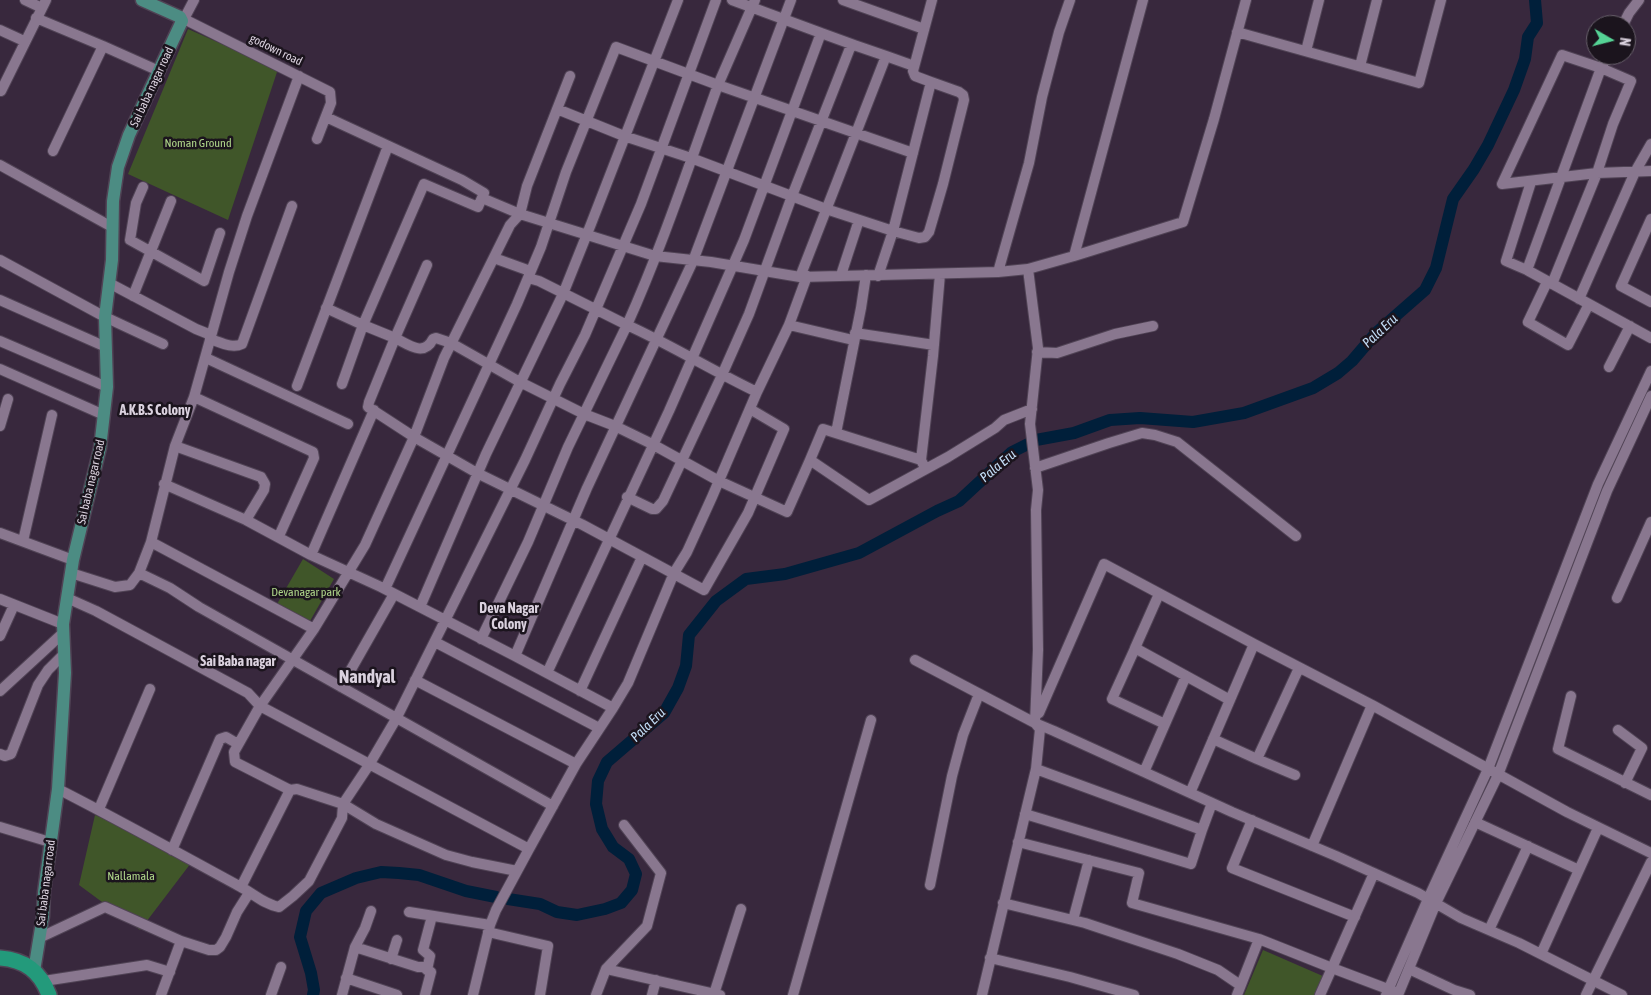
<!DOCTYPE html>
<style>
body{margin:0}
#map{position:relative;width:1651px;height:995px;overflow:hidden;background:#38283d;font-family:"Asap Condensed",sans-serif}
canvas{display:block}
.north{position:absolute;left:1586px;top:15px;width:50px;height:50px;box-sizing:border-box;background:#1b141d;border:1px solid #68606b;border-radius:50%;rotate:98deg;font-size:14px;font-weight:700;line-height:20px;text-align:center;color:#dbd2df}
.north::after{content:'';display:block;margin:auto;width:18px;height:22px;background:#55d395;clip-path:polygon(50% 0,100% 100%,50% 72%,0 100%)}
</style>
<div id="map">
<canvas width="1651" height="995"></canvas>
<div class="north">N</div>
</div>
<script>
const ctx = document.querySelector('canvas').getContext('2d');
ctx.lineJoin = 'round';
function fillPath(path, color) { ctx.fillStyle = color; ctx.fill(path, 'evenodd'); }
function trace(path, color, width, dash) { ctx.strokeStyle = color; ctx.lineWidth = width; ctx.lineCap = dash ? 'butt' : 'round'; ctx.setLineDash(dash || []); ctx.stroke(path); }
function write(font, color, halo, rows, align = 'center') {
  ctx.font = font + ' "Asap Condensed",sans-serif'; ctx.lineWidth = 5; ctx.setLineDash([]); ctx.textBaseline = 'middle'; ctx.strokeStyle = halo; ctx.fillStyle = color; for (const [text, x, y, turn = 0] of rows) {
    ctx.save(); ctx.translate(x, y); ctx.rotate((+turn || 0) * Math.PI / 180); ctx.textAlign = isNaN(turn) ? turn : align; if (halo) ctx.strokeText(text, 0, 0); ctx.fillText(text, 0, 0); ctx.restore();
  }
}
fillPath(new Path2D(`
 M 188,29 L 278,69 L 228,220 L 128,174 Z
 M 303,559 L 334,579 L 310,621 L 277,604 Z
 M 95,815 L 120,825 L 191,863 L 140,930 L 79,885 Z
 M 1263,950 L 1325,977 L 1316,995 L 1244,995 Z`), '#405629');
trace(new Path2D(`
 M 508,899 L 540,904 L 557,912 L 577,915 L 605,909 L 621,903 L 632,890 L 636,874 L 629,859 L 613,847 L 602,829 L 596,804 L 598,781 L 607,762 L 664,713 L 678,688 L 686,666 L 689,635 L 716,601 L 746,579 L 785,574 L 859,553 L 937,511 L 959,501 L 1012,452 L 1036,440 L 1074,433 L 1110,420 L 1140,418 L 1193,422 L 1244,413 L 1313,388 L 1338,373 L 1352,361 L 1376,333 L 1425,290 L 1436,268 L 1453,199 L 1474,169 L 1488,145 L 1514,90 L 1525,59 L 1528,37 L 1537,23 L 1535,0
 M 313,995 L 314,990 L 311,973 L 300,937 L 306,911 L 321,893 L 356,878 L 381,872 L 399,873 L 419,875 L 466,891 L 496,897`), '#001f3a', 12);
const minor = new Path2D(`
 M 25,0 L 42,8
 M 194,0 L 184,19 L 330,92 L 331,103 L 317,139
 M 755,0 L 718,85 L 913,153
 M 843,0 L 924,29
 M 36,18 L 103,46
 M 1623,25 L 1629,13 L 1639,0
 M 0,30 L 24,41
 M 1237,32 L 1419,83 L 1441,0
 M 821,33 L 854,45
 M 1306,51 L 1319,0
 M 1360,66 L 1377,0
 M 1,91 L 46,0
 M 557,109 L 624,136 L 691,158 L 826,209 L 893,231 L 919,238 L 925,237 L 929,232 L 943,184 L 964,100 L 963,95 L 959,92 L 931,82
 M 326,117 L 462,180 L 484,193 L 478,207 L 424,184 L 363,325 L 395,338 L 369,402 L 368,407 L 414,437 L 477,473 L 583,525 L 704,590 L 748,513 L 784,429 L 750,409
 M 53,151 L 103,46 L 159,71
 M 0,165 L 112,227
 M 1531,182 L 1506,261 L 1527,270 L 1651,338
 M 1502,184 L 1562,55 L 1601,68 L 1631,81 L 1613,124 L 1597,173 L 1552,284
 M 1502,184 L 1597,173 L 1651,171
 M 143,187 L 136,203 L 130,240 L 204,281 L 220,233
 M 482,198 L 520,214 L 655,256 L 711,262 L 800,277 L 998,272
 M 1651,219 L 1621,286 L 1651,302
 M 1074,256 L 1183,222 L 1214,119 L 1246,0
 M 494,258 L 530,271
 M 0,260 L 105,317 L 163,344
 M 427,265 L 395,338 C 409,345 424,357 433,339 L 436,338 L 451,343 L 520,382 L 584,414 L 615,426 L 652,444 L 719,481 L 787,512 L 810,460 L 869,500 L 948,457 L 995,428 L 1004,420 L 1032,409
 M 1028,269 L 998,272 L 1029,163 L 1042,97 L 1059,32 L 1070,0
 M 1527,270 L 1601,68 L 1608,55
 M 841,275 L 859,220
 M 878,276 L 893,231 L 931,82 L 915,76 L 913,71 L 932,0
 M 800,277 L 886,56 L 914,66
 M 1547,282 L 1528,322 L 1568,345 L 1589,304
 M 109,283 L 196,329 L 211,335
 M 133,296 L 171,201
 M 1579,299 L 1635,172 L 1651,144
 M 0,300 L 106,347
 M 326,308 L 363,325 L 342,384
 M 789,325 L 853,340
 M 855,333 L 934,345
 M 210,339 C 220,342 232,349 242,344 L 292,206
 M 0,341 L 107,387
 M 1037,352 L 1057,353 L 1115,334 L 1153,326
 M 206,358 L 348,424
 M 1609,367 L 1630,326
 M 0,369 L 104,415
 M 297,386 L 388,146
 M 757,392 L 789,325 L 807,276
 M 194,397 L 313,452 L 314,458 L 279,536
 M 0,426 L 8,399
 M 836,433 L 861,308 L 866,275
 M 175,446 L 261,477 L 265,484 L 264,490 L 246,520
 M 810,460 L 823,429 L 921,460 L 923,464
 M 921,460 L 933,356 L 940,274
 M 1035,468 L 1109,443 L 1142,433 L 1155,435 L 1177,442 L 1296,536
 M 164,484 L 246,520 L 311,555 L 381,587 L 515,656 L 587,488 L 693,261 L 791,0
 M 627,497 L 652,509 L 656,509 L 663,501 L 722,375 L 749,314 L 792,196 L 850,48 L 854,45 L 886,56
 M 0,533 L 73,560
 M 23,541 L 52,415
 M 151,542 L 175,446 L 194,397 L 229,272 L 247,216 L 299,76
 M 311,555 L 374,410
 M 71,573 L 115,587 L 130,585 L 139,573 L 151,542 L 314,629
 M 139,573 L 170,588 L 199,607 L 553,806
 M 385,589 L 517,304 L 541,247 L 566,172 L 616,47 L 718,85 C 689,165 662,247 627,325 L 539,281 L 528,278
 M 1159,594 L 1135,648 L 1230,700
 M 67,598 L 96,611 L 248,693 L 260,706 L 529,849 L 496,910 L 490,925 L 473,995
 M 1617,598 L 1651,522
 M 0,599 L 63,624
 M 420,607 L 486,454 L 563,294 L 591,224 L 678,0
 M 0,636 L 14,605
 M 481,639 L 528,542 L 568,447 L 627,325 C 671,345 713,371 757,392 L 712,497 L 687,552 L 674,573 L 628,683 L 613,708 L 515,656
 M 435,642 L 599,728
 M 1137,644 L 1112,699 L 1165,724
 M 915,660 L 1035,723 L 1054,731 L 1232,812 L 1336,856 L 1418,893 L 1461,918 L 1519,943 L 1622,995
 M 547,673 L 669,411 L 744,240 L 821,33 L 732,0
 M 415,680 L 576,764
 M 341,687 L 394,594
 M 0,691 L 62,634
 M 580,691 L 642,557
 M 1571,696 L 1558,749 L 1651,795
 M 1039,713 L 1104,564 L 1254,644 L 1372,705 L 1567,812 L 1651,853
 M 1618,730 L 1642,748 L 1625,783
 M 1213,739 L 1257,759 L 1299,668
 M 0,754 L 5,756 L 11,754 L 38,685 L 48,670 L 63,655
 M 1257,759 L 1295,775
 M 1036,769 L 1202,830 L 1212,803
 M 1144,772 L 1186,676
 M 58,789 C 119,820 178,853 239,886 C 253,893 263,904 279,907 L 293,896 L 309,881 L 342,818 L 343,804 L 369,765 L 396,719 L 525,460 L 560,384 L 585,335 L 641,204 L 716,0
 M 1190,793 L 1254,644
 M 99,809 L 150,689
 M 1025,814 L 1191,864 L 1202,830
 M 1252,820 L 1232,868 L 1355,917
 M 1475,822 L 1579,870
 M 0,827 L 50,842
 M 1018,842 L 1139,873 L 1132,903 L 1259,939
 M 1312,846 L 1372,705
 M 529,849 L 576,764 L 613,708
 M 172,850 L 220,739 L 226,737 L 238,744
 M 517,871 L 472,862 L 446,855 L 376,824 L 343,804 L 297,789 L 290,790 L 235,762 L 234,752 L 260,706 L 314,629 L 365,545 L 414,437 L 444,358 L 510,225 L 520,214 L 527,186 L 570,76
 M 930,885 L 952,776 L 963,735 L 979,694
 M 241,887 L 290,790
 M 1003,903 L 1085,923 L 1178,954 L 1218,970 L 1240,985
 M 409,912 L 490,925
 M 1073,920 L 1089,860
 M 1489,930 L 1528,846
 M 488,932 L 548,946 L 540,995
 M 39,938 L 105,907 L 181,941 L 209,950 L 216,950 L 220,947 L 226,937 L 237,912 L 249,893
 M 355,947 L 418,967 L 423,967 L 431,972 L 425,995
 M 1541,954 L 1598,828
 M 990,958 L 1070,977 L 1134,995
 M 391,959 L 397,940
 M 606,969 L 647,926 L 661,873 L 624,825
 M 1409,969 L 1454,990 L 1470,995
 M 427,970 L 430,956 L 423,950 L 432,916
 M 346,978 L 397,995
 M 44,981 L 147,965 L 170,972
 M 714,994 L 741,909
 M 161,995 L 181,941
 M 271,995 L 281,967
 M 342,995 L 355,947 L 365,928 L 371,911
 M 596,995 L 606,969 L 720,995
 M 652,995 L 656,980
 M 793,995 L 871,720
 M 982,995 L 1036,769 L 1040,729 L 1035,723 L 1038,650 L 1036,510 L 1038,490 L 1030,424 L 1038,348 L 1028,269 L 1074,256 L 1143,0
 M 1237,995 L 1259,939 L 1332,968 L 1374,873
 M 1320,995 L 1332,968 L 1393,991
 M 1386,995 L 1428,899 L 1488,769 L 1598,484 L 1651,371
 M 1398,995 L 1436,903 L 1498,775 L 1607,491 L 1651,396
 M 1586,995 L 1651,862`);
const major = new Path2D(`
 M 34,971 L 43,916 L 44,892 L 58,789 L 65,673 L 63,624 L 73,560 L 100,448 L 107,387 L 105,317 L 112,260 L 113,201 L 118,167 L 129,135 L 182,21 L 180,17 L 142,0`);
const highway = new Path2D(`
 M 0,958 C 25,960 40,971 49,995`);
trace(minor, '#504355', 12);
trace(major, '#504355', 15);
trace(highway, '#504355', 18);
trace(minor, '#89778f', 10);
trace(major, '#4c8c83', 12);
trace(highway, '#239a7b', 15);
write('12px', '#dbd2df', '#1b141d', [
 ["godown road",276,50,26],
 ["Sai baba nagar road",152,87,-65],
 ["Sai baba nagar road",91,482,-77],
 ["Sai baba nagar road",46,883,-83]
]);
write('12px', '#aed589', '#1b141d', [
 ["Noman Ground",198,143],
 ["Devanagar park",306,592],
 ["Nallamala",131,876]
]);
write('italic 14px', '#c2dcf5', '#1b141d', [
 ["Pala Eru",1380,331,-43],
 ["Pala Eru",998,466,-40],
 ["Pala Eru",648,725,-44]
]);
write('bold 14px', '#dbd2df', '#1b141d', [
 ["A.K.B.S Colony",155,411],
 ["Deva Nagar",509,609],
 ["Colony",509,625],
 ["Sai Baba nagar",238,662]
]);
write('bold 18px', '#dbd2df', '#1b141d', [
 ["Nandyal",367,677]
]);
</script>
